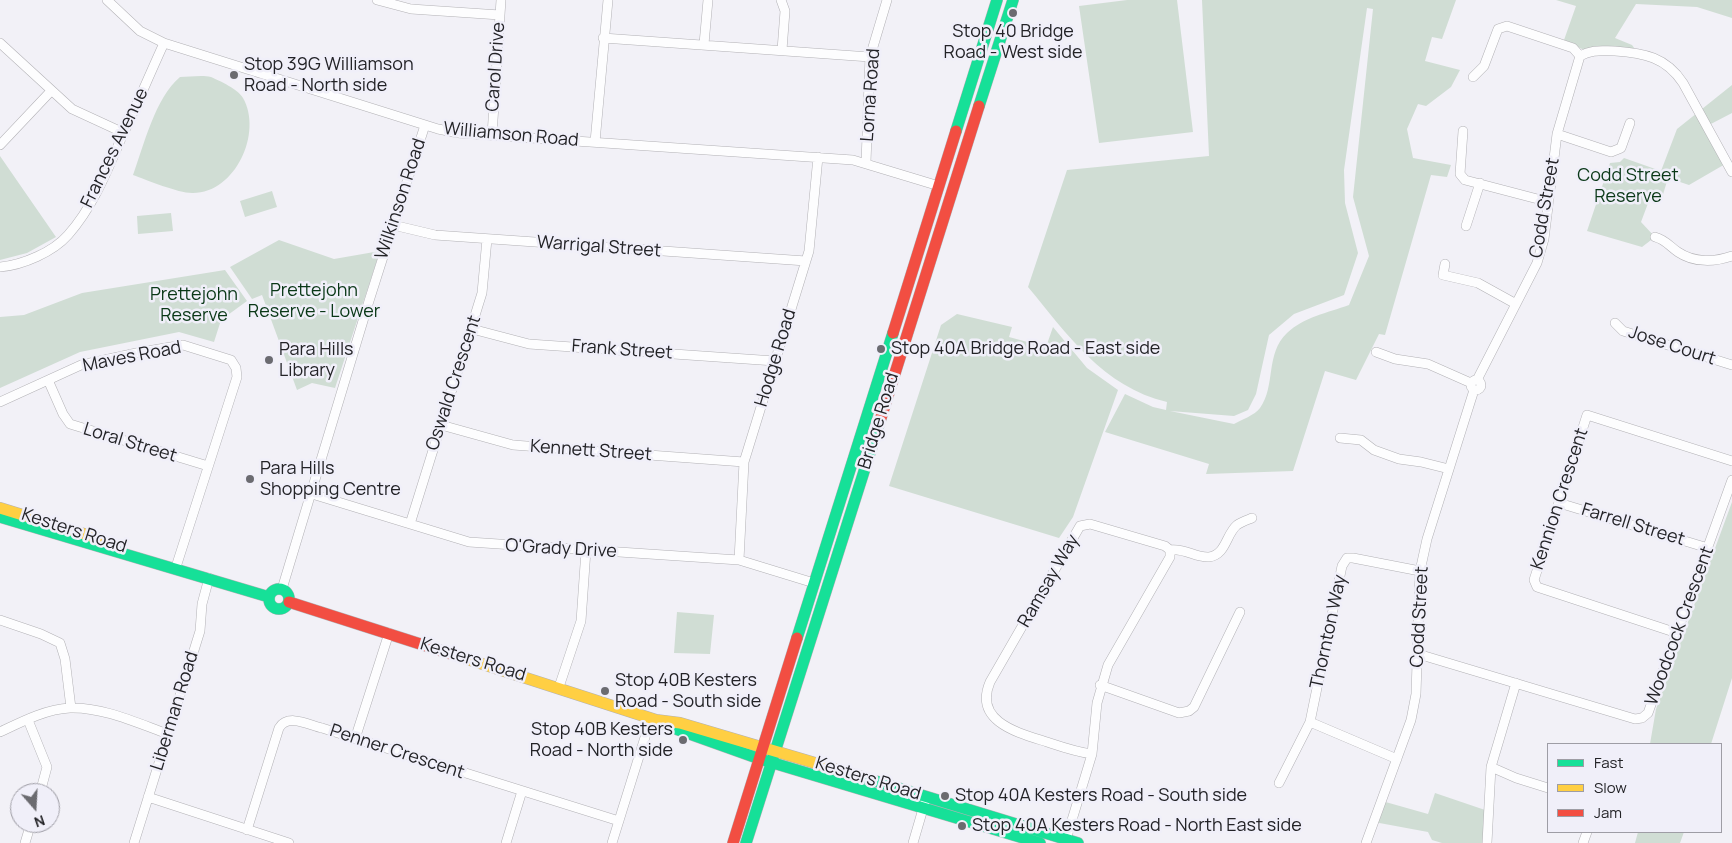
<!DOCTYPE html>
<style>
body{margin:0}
#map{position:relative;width:1732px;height:843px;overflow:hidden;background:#f2f1f7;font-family:Manrope,sans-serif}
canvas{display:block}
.legend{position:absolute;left:1547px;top:743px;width:175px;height:90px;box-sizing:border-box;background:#f0eff9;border:1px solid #9e9da5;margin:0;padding:6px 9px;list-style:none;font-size:15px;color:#232327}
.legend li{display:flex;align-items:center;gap:10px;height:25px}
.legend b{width:25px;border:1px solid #9e9da5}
.north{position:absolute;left:10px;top:783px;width:50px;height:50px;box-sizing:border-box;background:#f0eff9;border:1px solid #9e9da5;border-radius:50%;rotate:161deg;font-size:14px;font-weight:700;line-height:20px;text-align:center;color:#232327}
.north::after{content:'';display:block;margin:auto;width:18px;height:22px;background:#6b6b70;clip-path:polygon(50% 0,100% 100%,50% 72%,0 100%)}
</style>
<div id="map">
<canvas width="1732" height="843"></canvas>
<ul class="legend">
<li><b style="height:6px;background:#16e098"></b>Fast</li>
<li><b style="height:6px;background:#ffcf43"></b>Slow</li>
<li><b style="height:6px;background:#f24e42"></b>Jam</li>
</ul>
<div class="north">N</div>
</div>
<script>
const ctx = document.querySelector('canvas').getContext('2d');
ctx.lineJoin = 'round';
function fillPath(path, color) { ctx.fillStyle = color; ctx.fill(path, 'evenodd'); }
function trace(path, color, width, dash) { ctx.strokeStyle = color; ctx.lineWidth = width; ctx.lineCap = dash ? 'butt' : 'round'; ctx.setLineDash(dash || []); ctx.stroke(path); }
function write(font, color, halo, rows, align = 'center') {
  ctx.font = font + ' Manrope,sans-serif'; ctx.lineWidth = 5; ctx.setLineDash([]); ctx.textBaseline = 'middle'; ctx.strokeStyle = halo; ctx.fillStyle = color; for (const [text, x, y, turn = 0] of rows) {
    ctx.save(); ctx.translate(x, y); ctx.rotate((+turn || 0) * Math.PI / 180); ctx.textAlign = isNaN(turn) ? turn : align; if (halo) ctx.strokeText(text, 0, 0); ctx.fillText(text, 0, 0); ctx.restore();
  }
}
fillPath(new Path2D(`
 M 1127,0 L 1177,0 L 1193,132 L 1099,143 L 1079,6 Z
 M 1202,0 L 1456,0 L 1442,39 L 1432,37 L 1425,61 L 1460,70 L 1451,87 L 1426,106 L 1418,104 L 1407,129 L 1413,158 L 1451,165 L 1447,177 L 1431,175 L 1385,335 L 1379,334 L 1356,380 L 1325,371 L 1293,471 L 1206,474 L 1209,464 L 1105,432 L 1125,394 L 1153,407 L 1166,410 L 1167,402 C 1103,387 1067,334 1028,287 L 1067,170 L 1209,156 ZM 1367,8 L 1373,9 L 1353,197 L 1369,256 L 1349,305 C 1327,313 1304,317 1287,333 C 1265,354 1276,386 1260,408 C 1255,415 1241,420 1234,424 L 1170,411 L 1234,416 L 1248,410 L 1256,394 L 1269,335 L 1294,314 L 1344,295 L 1358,253 L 1345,203 L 1344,170 Z
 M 1556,0 L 1732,0 L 1732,18 L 1697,7 L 1636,4 L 1615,38 L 1632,45 L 1635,49 L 1582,49 L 1564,40 L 1576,6 Z
 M 180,77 C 189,77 202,75 211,77 C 220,81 238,89 243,98 C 263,133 235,194 192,193 C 178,193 147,180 133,175 C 144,145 155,98 180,77 Z
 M 1732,85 L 1732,113 L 1707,126 L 1727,163 L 1689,185 L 1668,178 L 1661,201 L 1650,198 L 1641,222 L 1655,237 L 1642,247 L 1587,231 L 1610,163 L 1620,162 L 1624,158 L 1661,171 L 1677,129 Z
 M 0,156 L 56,237 L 27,253 L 0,260 Z
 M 272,191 L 277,207 L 245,217 L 240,201 Z
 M 171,213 L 173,231 L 138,234 L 137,216 Z
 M 279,240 L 334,259 L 380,251 L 335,388 L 312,383 L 297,390 L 262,295 L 252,299 L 230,267 Z
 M 225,270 L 247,301 L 221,320 L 214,342 L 179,332 L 80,352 L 0,388 L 0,317 L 24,315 L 82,293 Z
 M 957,314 L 1012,327 L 1009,337 L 1046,347 L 1053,327 L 1087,368 L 1118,390 L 1073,517 L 1059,538 L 889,486 L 941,325 Z
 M 1732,502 L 1732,678 L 1711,744 L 1650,744 L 1656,709 Z
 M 677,612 L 714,615 L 710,654 L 674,653 Z
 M 1435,793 L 1488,811 L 1487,843 L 1442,843 L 1432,840 L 1428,832 L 1374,822 L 1382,801 L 1428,814 Z
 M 1638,832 L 1684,832 L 1680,843 L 1635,843 Z`), '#d0ddd4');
const street = new Path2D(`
 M 107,0 L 140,31 L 164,43 L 438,129 L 458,133 L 853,160 L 939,186
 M 377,0 L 411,9 L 500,15
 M 781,0 L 785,11 L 782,50
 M 603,38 L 870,57
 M 0,43 L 72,109 L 124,133
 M 704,44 L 708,0
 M 1580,56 C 1592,49 1602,51 1615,51 C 1644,53 1666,57 1683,83 L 1732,172
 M 1473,77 L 1484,66 L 1498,29 L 1507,26 L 1573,48 L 1580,56
 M 1463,131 L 1460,174 L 1465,180 L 1549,202
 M 1557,134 L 1611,152 L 1621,148 L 1630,123
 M 492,135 L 501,0
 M 595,142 L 608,0
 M 0,145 L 51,91
 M 866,162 L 870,57 L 887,0
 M 393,225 L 435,235 L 806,261
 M 1466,226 L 1480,183
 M 1655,237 C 1666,240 1669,246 1678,252 C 1694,263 1715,262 1732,256
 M 1445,264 L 1443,275 L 1478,283 L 1516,304
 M 0,267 C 23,265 53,252 68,235 C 92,208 106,174 120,141 C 135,109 149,76 164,43
 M 1615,323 L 1623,331 L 1732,365
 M 472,329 L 529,344 L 775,361
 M 1376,352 L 1395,359 L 1428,364 L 1471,383
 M1471 385a5 5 0 1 1 10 0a5 5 0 1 1-10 0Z
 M 48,380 L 63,414 L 70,424 L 208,466
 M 1477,380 L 1537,263 L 1544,239 L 1557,134 L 1580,56
 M 0,402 L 81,365 L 141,352 L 183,345 L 231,360 L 236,368 L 237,377 L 176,567
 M 441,425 L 513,445 L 744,462
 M 1340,438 L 1361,440 L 1374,450 L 1399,459 L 1421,462 L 1449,469
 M 312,494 L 469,542 L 739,560 L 814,583
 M 1559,503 L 1708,548
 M 410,524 L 482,293 L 487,239
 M 1170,550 C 1185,548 1196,558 1209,557 C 1226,555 1226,534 1237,525 C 1241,522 1247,520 1252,518
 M 739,560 L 744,462 L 809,251 L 818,157
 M 282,589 L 369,301 L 425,125
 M 0,620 L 41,634 L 60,643 L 65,659 L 71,708
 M 1677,633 L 1537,587 L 1534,580 L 1587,415 L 1732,461
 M 1418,654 L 1635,719 L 1642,718 L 1648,713 L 1732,480
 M 1100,685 L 1179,713 L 1189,711 L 1194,707 L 1240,612
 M 559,687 L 581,621 L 586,550
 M 28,720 L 47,767 L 40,793
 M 1310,722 L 1397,759
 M 0,732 C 21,722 46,709 70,708 C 103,707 137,723 168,734
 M 355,739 L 389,633
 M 1491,767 L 1516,778 L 1548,788
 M 1279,783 L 1310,722 L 1342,566 L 1347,558 L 1353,558 L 1420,571
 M 148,797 L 289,843
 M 247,830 L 279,728 C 288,713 309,725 322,728 L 619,821
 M 25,843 L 31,823
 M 134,843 L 200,631 L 202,604 L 209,578
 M 506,843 L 522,791
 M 612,843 L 651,718
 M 913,843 L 925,802
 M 1065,843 L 1092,754 L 1097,703 L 1108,665 L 1170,557 L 1170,550 L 1165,546 L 1090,524 L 1080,526 L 990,682 C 973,722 1019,733 1047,742 C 1062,747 1076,752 1092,754
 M 1366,843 L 1411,720 L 1416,694 L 1420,571 L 1427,539 L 1474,390
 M 1487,843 L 1491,767 L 1516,683
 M 1583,843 L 1587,832`);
const fast = new Path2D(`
 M 979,106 L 1013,0
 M 956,131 L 997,0
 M 0,517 L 269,597
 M269 599a10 10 0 1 1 20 0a10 10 0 1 1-20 0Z
 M 797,638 L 893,333
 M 662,724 L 760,759 L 1040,843
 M 859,776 L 1078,843
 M 746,843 L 880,421`);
const slow = new Path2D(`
 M 0,508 L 97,538
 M 464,658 L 656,720 L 680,723 L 859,776`);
const jam = new Path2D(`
 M 893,333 L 956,131
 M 880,421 L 979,106
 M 289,602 L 464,658
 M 733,843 L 797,638`);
trace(street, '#b2b1b5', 10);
trace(fast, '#b2b1b5', 12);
trace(slow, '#b2b1b5', 12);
trace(jam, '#b2b1b5', 12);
trace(street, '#fdfdfe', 9);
trace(fast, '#16e098', 11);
trace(slow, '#ffcf43', 11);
trace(jam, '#f24e42', 11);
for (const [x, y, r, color] of [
 [1013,13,5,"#6b6b70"],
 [234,75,5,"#6b6b70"],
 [881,349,5,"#6b6b70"],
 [269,360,5,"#6b6b70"],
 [250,479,5,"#6b6b70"],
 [605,691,5,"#6b6b70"],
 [683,740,5,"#6b6b70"],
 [945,796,5,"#6b6b70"],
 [962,826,5,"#6b6b70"]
]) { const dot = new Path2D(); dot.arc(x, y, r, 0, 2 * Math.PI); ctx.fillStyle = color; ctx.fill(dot); trace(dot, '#f0eff9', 2); }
write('18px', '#232327', '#f0eff9', [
 ["Stop 40 Bridge",1013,32,"center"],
 ["Road - West side",1013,53,"center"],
 ["Stop 39G Williamson",244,65],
 ["Road - North side",244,86],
 ["Stop 40A Bridge Road - East side",891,349],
 ["Para Hills",279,350],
 ["Library",279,371],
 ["Para Hills",260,469],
 ["Shopping Centre",260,490],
 ["Stop 40B Kesters",615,681],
 ["Road - South side",615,702],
 ["Stop 40B Kesters",673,730,"right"],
 ["Road - North side",673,751,"right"],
 ["Stop 40A Kesters Road - South side",955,796],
 ["Stop 40A Kesters Road - North East side",972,826]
], 'left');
write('18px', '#232327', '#f0eff9', [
 ["Carol Drive",496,67,-86],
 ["Lorna Road",871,95,-86],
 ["Williamson Road",511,135,5],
 ["Frances Avenue",115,148,-64],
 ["Wilkinson Road",401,199,-72],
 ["Codd Street",1545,208,-80],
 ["Warrigal Street",599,247,4],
 ["Jose Court",1672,346,18],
 ["Frank Street",622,350,4],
 ["Maves Road",132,357,-11],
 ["Hodge Road",776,358,-73],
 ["Oswald Crescent",454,383,-72],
 ["Bridge Road",879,421,-73],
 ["Loral Street",130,443,17],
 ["Kennett Street",591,451,4],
 ["Kennion Crescent",1560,499,-72],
 ["Farrell Street",1633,525,17],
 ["Kesters Road",74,531,18],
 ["O'Grady Drive",561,549,3],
 ["Ramsay Way",1049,581,-60],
 ["Codd Street",1420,617,-87],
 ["Woodcock Crescent",1680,626,-70],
 ["Thornton Way",1329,632,-78],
 ["Kesters Road",473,660,17],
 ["Liberman Road",175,711,-73],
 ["Penner Crescent",397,752,18],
 ["Kesters Road",868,779,17]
]);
write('18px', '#0a3817', '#f0eff9', [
 ["Codd Street",1628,176],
 ["Reserve",1628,197],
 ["Prettejohn",314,291],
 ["Reserve - Lower",314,312],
 ["Prettejohn",194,295],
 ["Reserve",194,316]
]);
</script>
